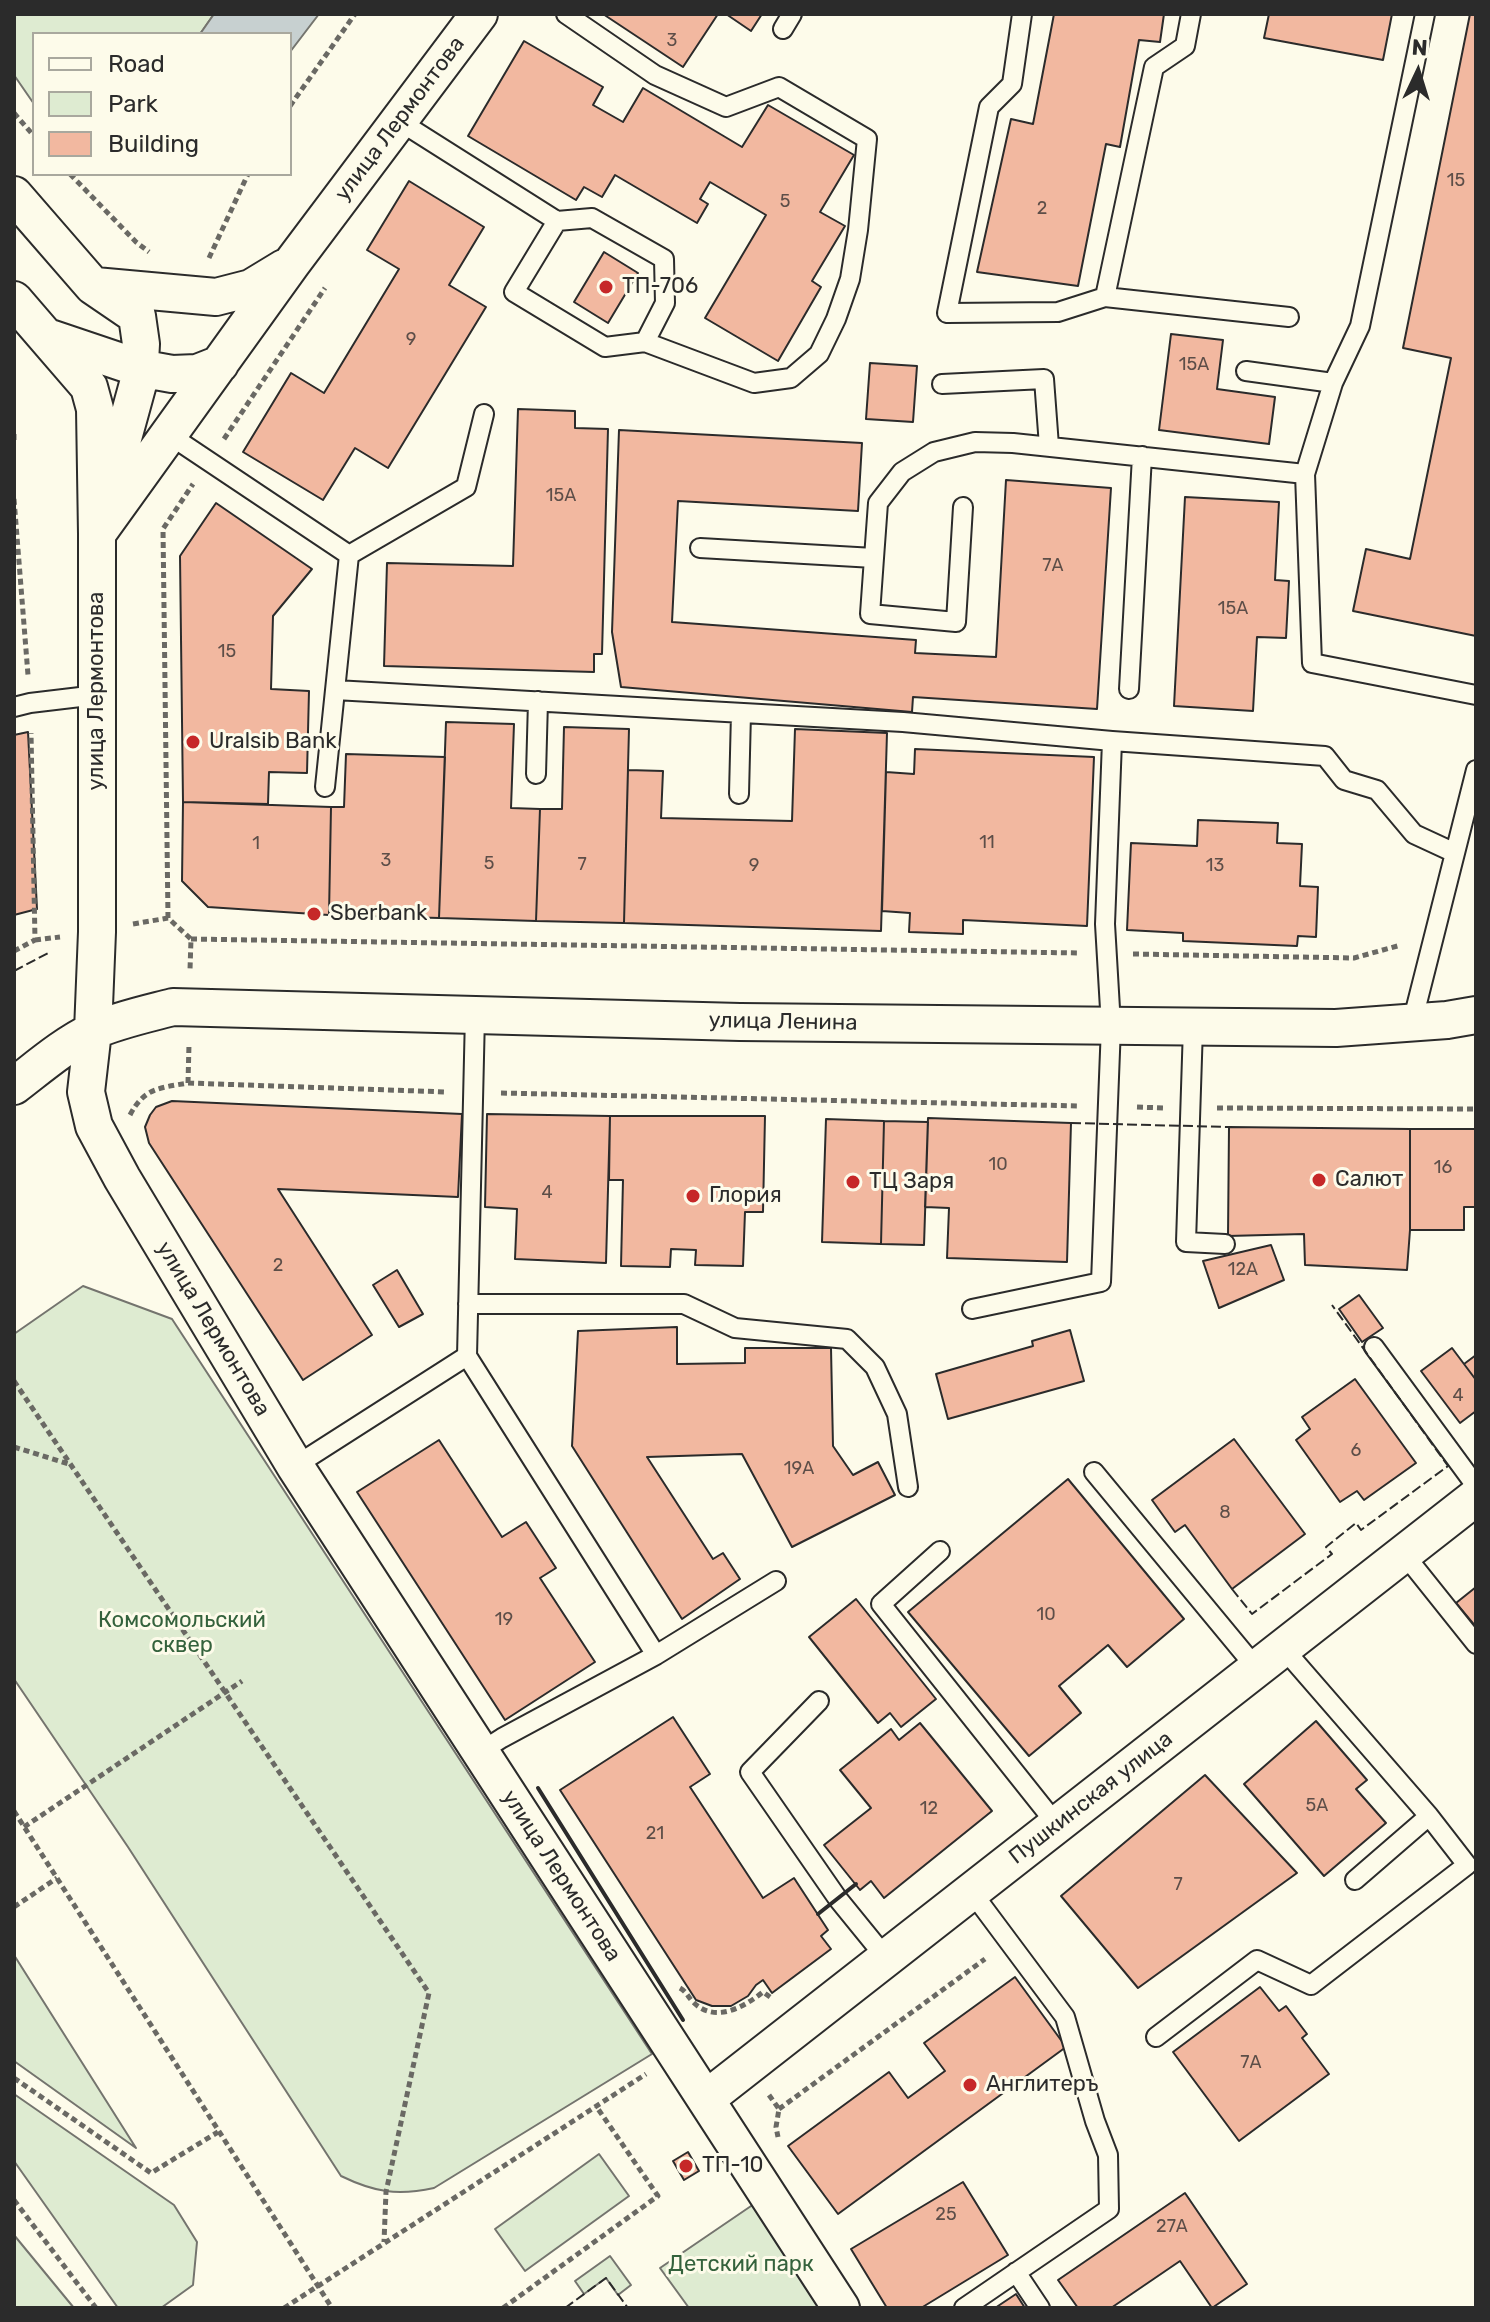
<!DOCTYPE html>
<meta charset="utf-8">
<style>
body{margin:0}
#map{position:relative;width:1490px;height:2322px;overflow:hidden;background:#fdfbea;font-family:Rubik,sans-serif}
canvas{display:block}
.frame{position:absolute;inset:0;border:16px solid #2b2b2b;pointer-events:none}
.legend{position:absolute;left:32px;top:32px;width:260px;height:144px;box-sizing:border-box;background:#fdfbea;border:2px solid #a9a89e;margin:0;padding:10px 14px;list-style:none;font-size:24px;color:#2b2b2b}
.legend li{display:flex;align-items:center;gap:16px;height:40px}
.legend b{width:40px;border:2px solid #a9a89e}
.north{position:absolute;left:1378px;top:32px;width:80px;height:80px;-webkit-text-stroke:6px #fdfbea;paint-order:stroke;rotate:4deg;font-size:22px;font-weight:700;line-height:32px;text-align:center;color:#2b2b2b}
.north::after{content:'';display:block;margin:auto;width:28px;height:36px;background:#2b2b2b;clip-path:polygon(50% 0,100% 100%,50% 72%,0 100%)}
</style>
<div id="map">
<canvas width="1490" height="2322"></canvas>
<div class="frame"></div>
<ul class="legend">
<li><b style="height:10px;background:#fdfbea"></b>Road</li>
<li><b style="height:22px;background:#deebd1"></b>Park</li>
<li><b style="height:22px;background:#f2b8a0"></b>Building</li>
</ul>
<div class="north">N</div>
</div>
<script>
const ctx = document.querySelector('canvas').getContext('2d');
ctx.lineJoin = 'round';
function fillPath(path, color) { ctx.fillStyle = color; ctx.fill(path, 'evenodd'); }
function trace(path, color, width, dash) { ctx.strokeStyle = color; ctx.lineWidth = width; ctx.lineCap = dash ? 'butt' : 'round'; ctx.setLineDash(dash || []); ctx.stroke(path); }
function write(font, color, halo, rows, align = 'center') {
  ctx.font = font + ' Rubik,sans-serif'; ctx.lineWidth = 6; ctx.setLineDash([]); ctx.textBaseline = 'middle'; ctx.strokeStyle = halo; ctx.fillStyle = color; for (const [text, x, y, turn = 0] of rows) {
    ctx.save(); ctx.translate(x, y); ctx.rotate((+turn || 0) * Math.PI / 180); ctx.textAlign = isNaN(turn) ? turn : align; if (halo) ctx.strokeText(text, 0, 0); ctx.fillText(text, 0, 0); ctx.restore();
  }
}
const green = new Path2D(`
 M 14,14 L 214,14 L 200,34 L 34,34 L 34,104 L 14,75 Z
 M 83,1286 L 172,1319 L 652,2054 L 434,2188 C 397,2196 374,2192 341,2176 L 128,1847 L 14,1679 L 14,1334 Z
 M 14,1955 L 136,2148 L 14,2061 Z
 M 14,2094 L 174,2205 L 197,2242 L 193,2285 L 161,2308 L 118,2308 L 14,2161 Z
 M 599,2154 L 629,2196 L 525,2271 L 495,2229 Z
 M 754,2204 L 820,2308 L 689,2308 L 660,2268 Z
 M 14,2235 L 74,2308 L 14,2308 Z
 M 610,2256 L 631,2285 L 618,2295 L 606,2278 L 584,2294 L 575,2281 Z`);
fillPath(green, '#deebd1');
trace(green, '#74746e', 2);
const water = new Path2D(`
 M 214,14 L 319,14 L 290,52 L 290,34 L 200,34 Z`);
fillPath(water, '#c7d0d0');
trace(water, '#74746e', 2);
const building = new Path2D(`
 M 603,14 L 718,14 L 683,67 Z
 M 726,14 L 762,14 L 751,31 Z
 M 1054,14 L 1164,14 L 1160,42 L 1139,40 L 1120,147 L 1106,144 L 1078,286 L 977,272 L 1011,119 L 1033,124 Z
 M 1269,14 L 1392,14 L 1383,60 L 1264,38 Z
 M 1470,14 L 1476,14 L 1476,636 L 1353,611 L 1366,549 L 1410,559 L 1451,358 L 1403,348 Z
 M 524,41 L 603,87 L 593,105 L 623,122 L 643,88 L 742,147 L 768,105 L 854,155 L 820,212 L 845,226 L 812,281 L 821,287 L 778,361 L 705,318 L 766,215 L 710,182 L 700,199 L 708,204 L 697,223 L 615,175 L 602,197 L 584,187 L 576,200 L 468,136 Z
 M 409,181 L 484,227 L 449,285 L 486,307 L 388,468 L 355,448 L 323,500 L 243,452 L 291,373 L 324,393 L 399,269 L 367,250 Z
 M 604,252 L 638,273 L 608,323 L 574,302 Z
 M 1171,334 L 1223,340 L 1217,389 L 1275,397 L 1269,444 L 1159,430 Z
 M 870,363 L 917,366 L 913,422 L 866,419 Z
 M 518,409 L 575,411 L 575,428 L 608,429 L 602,654 L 594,654 L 594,672 L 384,666 L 387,563 L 513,566 Z
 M 619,430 L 862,443 L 858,511 L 678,501 L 672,622 L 916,640 L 915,653 L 996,657 L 1006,480 L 1111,488 L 1097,709 L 913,697 L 912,712 L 621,687 L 612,632 Z
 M 1185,497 L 1279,502 L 1275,580 L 1289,581 L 1286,638 L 1257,637 L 1253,711 L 1174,706 Z
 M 216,503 L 312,569 L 273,616 L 271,689 L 309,691 L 307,773 L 269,772 L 268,804 L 183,802 L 180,556 Z
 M 446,722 L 514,724 L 511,808 L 540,809 L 536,921 L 439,918 Z
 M 564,727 L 629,729 L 624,923 L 536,921 L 540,809 L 562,809 Z
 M 795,729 L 887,733 L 881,931 L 624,923 L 628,770 L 663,771 L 661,818 L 792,821 Z
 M 28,732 L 37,909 L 14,915 L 14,735 Z
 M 915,749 L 1094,757 L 1087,926 L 963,920 L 963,934 L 909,932 L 910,913 L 882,911 L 886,772 L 914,774 Z
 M 346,754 L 445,757 L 439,918 L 329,915 L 331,807 L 344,807 Z
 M 183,802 L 331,807 L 329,915 L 208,907 L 182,881 Z
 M 1198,820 L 1278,823 L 1277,843 L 1302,844 L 1300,886 L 1318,887 L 1316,937 L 1298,936 L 1297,946 L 1183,941 L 1183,933 L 1127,930 L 1131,843 L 1197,846 Z
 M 172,1101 L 462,1114 L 458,1197 L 278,1189 L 372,1335 L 303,1380 L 149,1143 L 145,1127 L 150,1115 L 156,1107 Z
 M 487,1114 L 610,1116 L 606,1263 L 515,1259 L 517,1209 L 485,1207 Z
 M 610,1116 L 765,1116 L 763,1212 L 745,1212 L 743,1266 L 695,1265 L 696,1250 L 671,1249 L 670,1267 L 621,1266 L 623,1180 L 609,1180 Z
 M 928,1118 L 1071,1123 L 1067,1262 L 947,1258 L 949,1208 L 925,1207 Z
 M 826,1119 L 884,1121 L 881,1244 L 822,1242 Z
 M 884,1121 L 928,1122 L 924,1245 L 881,1244 Z
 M 1229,1127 L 1410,1129 L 1410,1230 L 1407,1270 L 1305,1265 L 1304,1234 L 1228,1236 Z
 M 1410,1129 L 1476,1129 L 1476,1207 L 1464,1207 L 1464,1230 L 1410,1230 Z
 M 1271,1245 L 1284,1280 L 1219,1308 L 1203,1261 Z
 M 397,1270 L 423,1314 L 399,1327 L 373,1285 Z
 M 1359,1295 L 1383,1328 L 1362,1342 L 1339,1309 Z
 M 677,1327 L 677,1364 L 745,1363 L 745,1348 L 831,1348 L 833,1446 L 853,1475 L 878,1462 L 895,1495 L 792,1547 L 742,1454 L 647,1457 L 713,1559 L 723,1553 L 740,1579 L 682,1619 L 572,1446 L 578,1331 Z
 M 1070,1330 L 1084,1381 L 948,1419 L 936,1374 L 1033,1346 L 1032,1341 Z
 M 1452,1348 L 1476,1380 L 1476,1411 L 1460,1423 L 1421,1371 Z
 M 1476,1355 L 1476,1380 L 1464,1364 Z
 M 1355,1379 L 1416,1463 L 1364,1500 L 1357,1491 L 1340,1502 L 1296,1440 L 1310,1429 L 1302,1417 Z
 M 1234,1439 L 1305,1534 L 1232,1589 L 1185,1525 L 1175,1532 L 1152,1500 Z
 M 439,1440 L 502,1537 L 526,1522 L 556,1568 L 540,1578 L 595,1662 L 505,1720 L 357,1492 Z
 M 1068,1479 L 1184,1619 L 1127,1667 L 1108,1645 L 1059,1686 L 1081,1713 L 1029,1756 L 908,1612 Z
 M 1476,1587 L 1476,1627 L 1456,1603 Z
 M 856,1599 L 936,1699 L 901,1727 L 890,1713 L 878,1723 L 809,1637 Z
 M 673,1717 L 710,1774 L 690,1787 L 763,1898 L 794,1878 L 828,1930 L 821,1936 L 831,1949 L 772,1993 L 763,1980 L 756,1985 L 748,1996 L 731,2006 L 712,2006 L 696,2000 L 560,1790 Z
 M 1316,1721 L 1367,1780 L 1356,1789 L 1386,1823 L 1324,1876 L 1244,1784 Z
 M 920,1723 L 992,1811 L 884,1898 L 871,1881 L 860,1890 L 824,1845 L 871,1808 L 840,1770 L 891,1729 L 899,1740 Z
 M 1205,1775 L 1297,1873 L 1138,1988 L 1061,1896 Z
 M 1015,1977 L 1066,2047 L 838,2214 L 788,2146 L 889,2072 L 908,2098 L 945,2071 L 924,2043 Z
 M 1260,1987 L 1279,2011 L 1286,2006 L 1307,2034 L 1302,2038 L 1329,2074 L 1239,2141 L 1173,2052 Z
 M 688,2152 L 699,2171 L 684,2180 L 673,2161 Z
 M 963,2182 L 1008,2255 L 921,2308 L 887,2308 L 851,2249 Z
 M 1185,2193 L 1247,2284 L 1212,2308 L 1180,2261 L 1111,2308 L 1078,2308 L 1058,2280 Z
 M 1016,2294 L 1025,2308 L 995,2308 Z`);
fillPath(building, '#f2b8a0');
trace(building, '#2b2b2b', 2);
const lane = new Path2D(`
 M 1022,14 L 1012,84 L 989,107 L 947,313 L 1058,312 L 1105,297
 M 1191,14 L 1185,46 L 1154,67 L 1105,297 L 1289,317
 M 1425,14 L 1360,326 L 1333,383 L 1305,474 L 1312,663 L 1476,695
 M 783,29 L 792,14
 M 399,121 L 557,221 L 592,218 L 664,259 L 665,303 L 645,342 L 754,383 L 791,378 L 819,354 L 836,319 L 850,279 L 858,230 L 867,139 L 779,87 L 726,107 L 655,75 L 566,14
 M 557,221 L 514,292 L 605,347 L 645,342
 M 1246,371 L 1333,383
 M 942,384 L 1044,379 L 1049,446
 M 168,434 L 349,555
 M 700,548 L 874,558 L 870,614 L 956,622 L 963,507
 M 349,555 L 466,487 L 484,414
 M 874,558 L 878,503 L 902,472 L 934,452 L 975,442 L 1013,443 L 1305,474
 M 1129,689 L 1142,456
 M 335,690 L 903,722 L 1112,741 L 1325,756 L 1344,780 L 1377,790 L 1414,834 L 1455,853
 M 14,707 L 30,703 L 97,695
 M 536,774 L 538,701
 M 325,787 L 349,555
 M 739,794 L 741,713
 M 1412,1023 L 1476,770
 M 1193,1027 L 1186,1242 L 1225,1244
 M 468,1304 L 684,1304 L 735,1328 L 847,1339 L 875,1367 L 897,1414 L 908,1487
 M 972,1309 L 1101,1282 L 1111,1026 L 1105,924 L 1112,741
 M 1374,1347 L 1476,1486
 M 467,1356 L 656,1655
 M 295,1466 L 467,1356 L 475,1015
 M 1094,1472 L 1257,1669
 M 940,1551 L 881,1604 L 1057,1825
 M 1404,1554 L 1476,1644
 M 1283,1648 L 1429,1816 L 1355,1880
 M 819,1701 L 750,1772 L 838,1899 L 886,1958
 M 480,1752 L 502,1738 L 656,1655 L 776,1581
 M 1156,2037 L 1257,1960 L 1311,1985 L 1467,1865 L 1429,1816
 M 1016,2272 L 1040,2308
 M 964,2308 L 1109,2209 L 1108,2155 L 1095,2121 L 1065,2017 L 971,1891`);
const street = new Path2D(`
 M 14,195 L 93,286 L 137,316 L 141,344 L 139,380 L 108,493
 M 95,286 L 216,297 L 251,288 L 284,268
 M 14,300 L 89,387 L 95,409 L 97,534 L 97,932 L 93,1031 L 86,1092 L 94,1126 L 122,1178 L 295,1466 L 841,2308
 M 47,337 L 139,368 L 172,374 L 197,373 L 220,364
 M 97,534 L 292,263 L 479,14
 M 14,1086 C 39,1067 64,1045 93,1031 C 118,1020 146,1014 173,1007 L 740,1022 L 1336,1028 L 1447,1020 L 1476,1015
 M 706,2099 L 1476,1497`);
trace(lane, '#2b2b2b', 22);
trace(street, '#2b2b2b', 40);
trace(new Path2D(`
 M 290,106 L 355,14
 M 14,113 L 34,136
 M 70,174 L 136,242 L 149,252
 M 209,258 L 248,174
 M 14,434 L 14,443
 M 224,439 L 325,288
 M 14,499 L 28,675
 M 168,918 L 163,529 L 193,484
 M 133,924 L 168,918 L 191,939 L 190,970
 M 191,939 L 1079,953
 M 35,940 L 60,937
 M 14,951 L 35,940 L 31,733
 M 1133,954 L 1354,958 L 1401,945
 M 188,1083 L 189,1044
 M 501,1093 L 1079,1106
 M 1137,1107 L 1163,1108
 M 1217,1108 L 1476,1109
 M 130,1115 C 144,1088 159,1088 188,1083 L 447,1092
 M 14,1381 L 429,1993 L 386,2192 L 384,2242
 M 14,1447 L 69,1464
 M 14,1811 L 332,2308
 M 24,1827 L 242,1681
 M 14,1907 L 57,1878
 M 680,1988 C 687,1992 688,1997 693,2002 C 715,2024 744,2007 763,1992 L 773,1999
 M 14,2078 L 151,2173 L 218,2132
 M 769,2095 L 779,2109 L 776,2127 L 778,2137
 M 779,2109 L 985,1959
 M 14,2200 L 96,2308
 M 284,2308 L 646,2074
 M 503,2308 L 658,2196 L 596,2106`), '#6a6964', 5, [6, 4]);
trace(lane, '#fdfbea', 18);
trace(street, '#fdfbea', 36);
trace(new Path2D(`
 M 14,971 L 50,952
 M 1071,1123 L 1229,1127
 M 1232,1589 L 1252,1614 L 1332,1554 L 1326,1547 L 1356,1523 L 1361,1530 L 1448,1466 L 1332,1305
 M 565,2308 L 606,2278 L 628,2308`), '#2b2b2b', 2, [10, 4]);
trace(new Path2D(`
 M 538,1788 L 683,2020
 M 818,1914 L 856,1884`), '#2b2b2b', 4);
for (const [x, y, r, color] of [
 [606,287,8,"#c62828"],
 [193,742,8,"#c62828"],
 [314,914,8,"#c62828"],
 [1319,1180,8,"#c62828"],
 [853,1182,8,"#c62828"],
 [693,1196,8,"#c62828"],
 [970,2085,8,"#c62828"],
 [686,2166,8,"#c62828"]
]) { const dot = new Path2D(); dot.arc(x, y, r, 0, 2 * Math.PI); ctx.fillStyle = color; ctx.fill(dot); trace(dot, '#fdfbea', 3); }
write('18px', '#5d4e48', null, [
 ["3",672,41],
 ["15",1456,181],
 ["5",785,202],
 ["2",1042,209],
 ["9",411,340],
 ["15А",1194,365],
 ["15А",561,496],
 ["7А",1053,566],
 ["15А",1233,609],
 ["15",227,652],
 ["11",987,843],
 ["1",256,844],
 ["3",386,861],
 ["5",489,864],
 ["7",582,865],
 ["9",754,866],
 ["13",1215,866],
 ["10",998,1165],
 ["16",1443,1168],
 ["4",547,1193],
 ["2",278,1266],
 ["12А",1243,1270],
 ["4",1458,1396],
 ["6",1356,1451],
 ["19А",799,1469],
 ["8",1225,1513],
 ["10",1046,1615],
 ["19",504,1620],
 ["5А",1317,1806],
 ["12",929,1809],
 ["21",655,1834],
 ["7",1178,1885],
 ["7А",1251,2063],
 ["25",946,2215],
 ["27А",1172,2227]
]);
write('22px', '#2b2b2b', '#fdfbea', [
 ["улица Лермонтова",400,119,-53],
 ["улица Лермонтова",97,691,-90],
 ["улица Ленина",783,1022,1],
 ["улица Лермонтова",213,1329,59],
 ["Пушкинская улица",1091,1798,-38],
 ["улица Лермонтова",561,1876,57]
]);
write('22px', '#2b2b2b', '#fdfbea', [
 ["ТП-706",622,287],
 ["Uralsib Bank",209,742],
 ["Sberbank",330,914],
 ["Салют",1335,1180],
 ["ТЦ Заря",869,1182],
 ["Глория",709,1196],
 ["Англитеръ",986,2085],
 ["ТП-10",702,2166]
], 'left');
write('22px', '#34623c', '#fdfbea', [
 ["Комсомольский",182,1621],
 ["сквер",182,1646],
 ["Детский парк",741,2265]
]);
</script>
